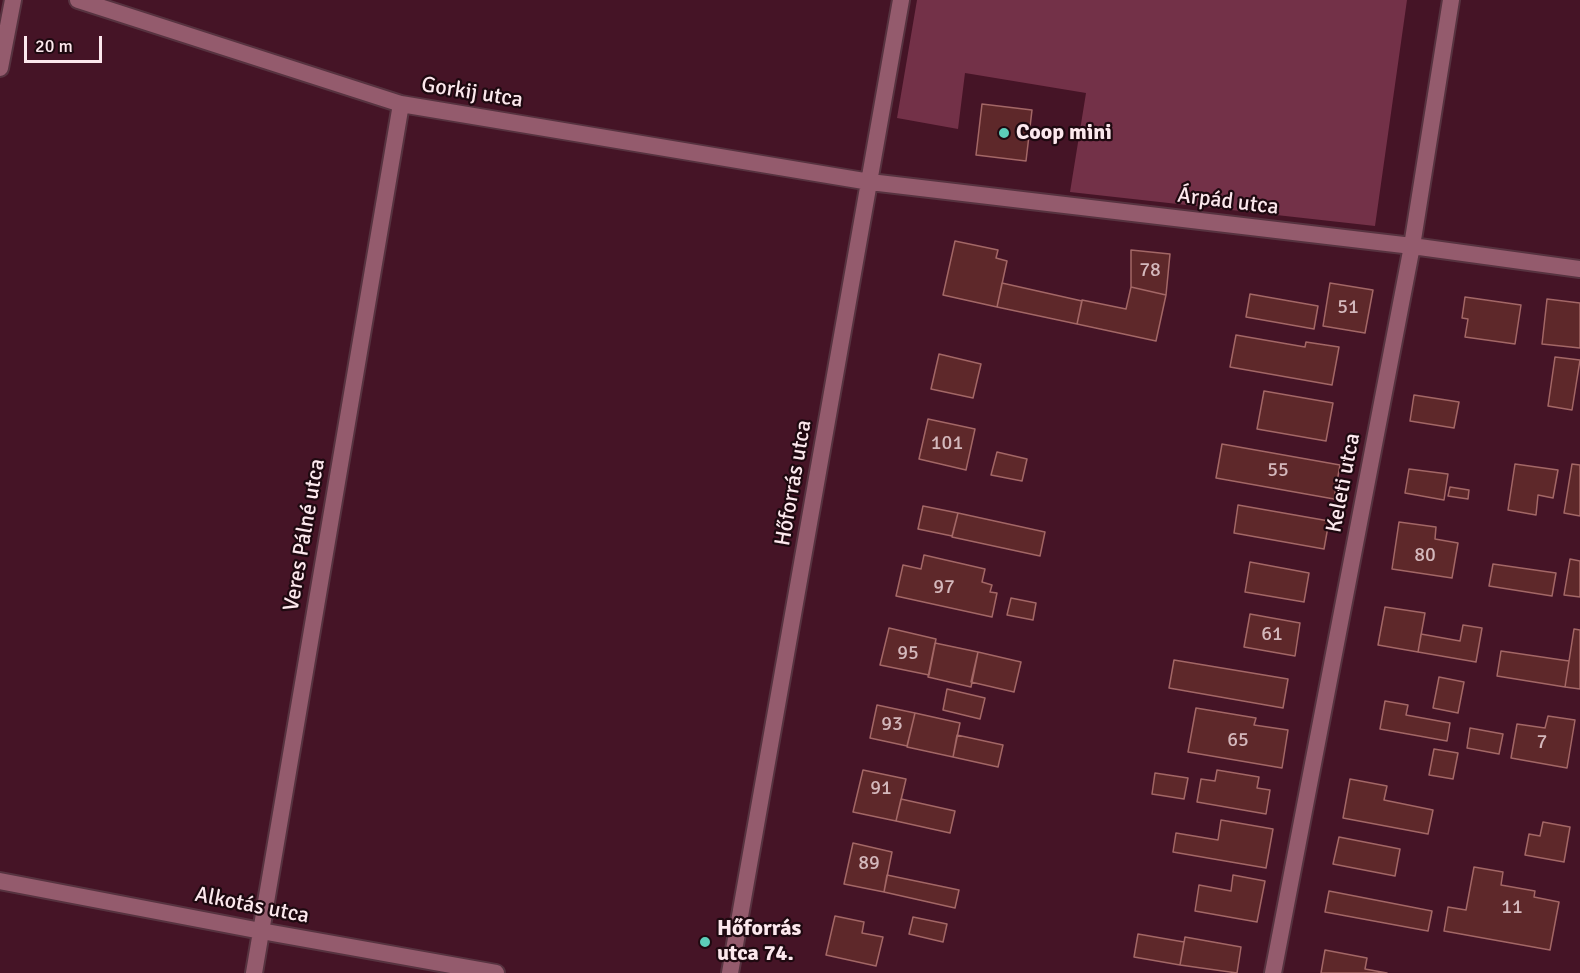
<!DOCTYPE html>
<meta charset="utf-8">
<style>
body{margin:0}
#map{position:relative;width:1580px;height:973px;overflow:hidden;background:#451426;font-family:Signika,sans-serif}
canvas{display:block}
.scale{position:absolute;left:24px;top:36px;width:78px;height:27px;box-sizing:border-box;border:3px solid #fce8ed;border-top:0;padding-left:8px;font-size:18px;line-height:21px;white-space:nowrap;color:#fce8ed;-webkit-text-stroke:4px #1e0910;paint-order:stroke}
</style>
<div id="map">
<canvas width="1580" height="973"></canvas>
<div class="scale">20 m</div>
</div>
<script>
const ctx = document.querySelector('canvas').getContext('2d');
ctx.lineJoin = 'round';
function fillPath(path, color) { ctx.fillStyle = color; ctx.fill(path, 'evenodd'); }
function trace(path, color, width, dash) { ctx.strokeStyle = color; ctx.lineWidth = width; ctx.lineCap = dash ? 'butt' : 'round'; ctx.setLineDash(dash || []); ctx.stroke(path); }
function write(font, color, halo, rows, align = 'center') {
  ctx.font = font + ' Signika,sans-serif'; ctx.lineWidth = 4.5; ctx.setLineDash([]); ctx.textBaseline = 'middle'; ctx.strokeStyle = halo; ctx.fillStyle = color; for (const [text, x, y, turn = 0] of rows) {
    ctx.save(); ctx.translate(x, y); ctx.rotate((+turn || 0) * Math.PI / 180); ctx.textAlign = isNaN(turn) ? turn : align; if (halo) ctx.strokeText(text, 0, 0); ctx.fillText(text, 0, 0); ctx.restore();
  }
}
fillPath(new Path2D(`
 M 917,0 L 1407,0 L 1375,226 L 1070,192 L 1086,93 L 965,73 L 958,129 L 897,118 Z`), '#733148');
const building = new Path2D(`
 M 982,104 L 1032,110 L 1026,161 L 976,155 Z
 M 955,241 L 998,250 L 996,258 L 1007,261 L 997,307 L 943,295 Z
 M 1131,250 L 1170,254 L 1166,295 L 1131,287 Z
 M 1002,283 L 1082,301 L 1077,324 L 997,307 Z
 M 1330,283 L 1373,290 L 1365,333 L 1323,326 Z
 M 1131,287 L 1166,295 L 1156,341 L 1077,324 L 1082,300 L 1126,309 Z
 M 1250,294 L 1318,306 L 1314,329 L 1246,317 Z
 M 1465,297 L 1521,305 L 1515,344 L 1465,337 L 1468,319 L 1462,318 Z
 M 1547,299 L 1580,303 L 1580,348 L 1542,344 Z
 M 1236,335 L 1305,347 L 1306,342 L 1339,347 L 1332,385 L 1230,367 Z
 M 939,354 L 981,364 L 973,398 L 931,389 Z
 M 1555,357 L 1580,360 L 1572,410 L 1548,406 Z
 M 1264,391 L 1333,403 L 1326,441 L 1257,429 Z
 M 1414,395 L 1459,402 L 1454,428 L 1410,421 Z
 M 928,419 L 975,429 L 966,470 L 919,459 Z
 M 1222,444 L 1340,465 L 1334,499 L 1216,478 Z
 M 997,452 L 1027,459 L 1022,481 L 991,475 Z
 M 1515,464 L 1558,470 L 1553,498 L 1538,495 L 1536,515 L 1508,510 Z
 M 1572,464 L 1580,465 L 1580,516 L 1564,513 Z
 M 1409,469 L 1448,474 L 1444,500 L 1405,493 Z
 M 1450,487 L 1469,490 L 1468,499 L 1448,496 Z
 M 1238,505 L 1329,521 L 1324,549 L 1234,533 Z
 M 923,506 L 958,513 L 952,536 L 918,529 Z
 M 958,513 L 1045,532 L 1040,556 L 952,537 Z
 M 1399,522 L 1436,527 L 1435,539 L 1458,543 L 1452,578 L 1392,569 Z
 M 924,555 L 985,569 L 982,582 L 992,585 L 990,592 L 997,593 L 992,617 L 896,596 L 903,565 L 921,569 Z
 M 1570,559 L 1580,561 L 1580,597 L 1564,595 Z
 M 1250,562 L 1309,573 L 1304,602 L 1245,592 Z
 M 1493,564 L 1556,573 L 1552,596 L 1489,586 Z
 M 1011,598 L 1036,603 L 1033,620 L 1007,615 Z
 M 1385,607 L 1425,613 L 1418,652 L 1378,645 Z
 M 1250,614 L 1300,623 L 1295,656 L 1244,647 Z
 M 1463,625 L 1482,628 L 1476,662 L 1418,652 L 1421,634 L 1460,641 Z
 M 889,628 L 936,639 L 929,675 L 880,665 Z
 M 1574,629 L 1580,630 L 1580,689 L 1565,687 Z
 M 935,643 L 978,652 L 971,687 L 928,677 Z
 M 1501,651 L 1569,661 L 1565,687 L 1497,676 Z
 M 978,652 L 1021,662 L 1014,692 L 971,682 Z
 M 1174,660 L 1288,679 L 1283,708 L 1169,688 Z
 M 1439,677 L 1464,682 L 1458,713 L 1433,708 Z
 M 947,689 L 985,698 L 980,719 L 943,710 Z
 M 1385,701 L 1408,705 L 1406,715 L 1450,723 L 1447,741 L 1380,729 Z
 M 877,705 L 915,713 L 907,746 L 870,738 Z
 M 1196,708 L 1256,718 L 1254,725 L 1288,730 L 1282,768 L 1188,752 Z
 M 915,713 L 960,723 L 953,757 L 907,747 Z
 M 1548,716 L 1575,720 L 1567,768 L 1511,758 L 1517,724 L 1545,728 Z
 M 1470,728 L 1503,734 L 1499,754 L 1467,748 Z
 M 957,735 L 1003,745 L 998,767 L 953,757 Z
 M 1434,749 L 1458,753 L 1453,779 L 1429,775 Z
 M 863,770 L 906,779 L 896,821 L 853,812 Z
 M 1217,770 L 1259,777 L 1257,788 L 1270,790 L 1266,814 L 1197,802 L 1201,779 L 1215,781 Z
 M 1155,773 L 1188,778 L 1184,799 L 1152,794 Z
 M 1350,779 L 1387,786 L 1384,800 L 1433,810 L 1428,834 L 1343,818 Z
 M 901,799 L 955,811 L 950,833 L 896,821 Z
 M 1221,820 L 1273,829 L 1266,868 L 1173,852 L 1176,833 L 1218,840 Z
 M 1543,822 L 1570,827 L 1564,862 L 1525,855 L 1529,834 L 1540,836 Z
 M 1339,837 L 1400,849 L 1395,876 L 1333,864 Z
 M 853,843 L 892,852 L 884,892 L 844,884 Z
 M 1474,867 L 1503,872 L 1501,885 L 1535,891 L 1534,897 L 1559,902 L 1550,950 L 1444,931 L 1448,907 L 1466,910 Z
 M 887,875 L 959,890 L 955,908 L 884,892 Z
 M 1233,875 L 1265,881 L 1257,922 L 1195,911 L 1199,885 L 1231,891 Z
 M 1329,891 L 1432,911 L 1428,931 L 1325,912 Z
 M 835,916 L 864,922 L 862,933 L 883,937 L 876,966 L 826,955 Z
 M 913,917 L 947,924 L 943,942 L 909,934 Z
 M 1138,934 L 1184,942 L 1180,965 L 1134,957 Z
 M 1185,937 L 1241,947 L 1237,973 L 1180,965 Z
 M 1325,950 L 1367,958 L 1365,969 L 1387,973 L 1321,973 Z`);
fillPath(building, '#5e282a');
trace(building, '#a36766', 1.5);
const minor = new Path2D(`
 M 78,0 L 401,104 L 870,182 L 1412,246 L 1580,269
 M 0,68 L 13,0
 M 0,881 L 261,931 L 496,973
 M 254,973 L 401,104
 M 730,973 L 901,0
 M 1273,973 L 1412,246 L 1451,0`);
trace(minor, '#573340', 20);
trace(minor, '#945b6d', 16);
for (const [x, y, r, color] of [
 [1004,133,6,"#5cceba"],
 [705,942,6,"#5cceba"]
]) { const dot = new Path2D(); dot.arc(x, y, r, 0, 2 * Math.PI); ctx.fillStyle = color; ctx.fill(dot); trace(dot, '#1e0910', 2); }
write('20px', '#d4b8bc', null, [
 ["78",1150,271],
 ["51",1348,308],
 ["101",947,444],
 ["55",1278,471],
 ["80",1425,556],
 ["97",944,588],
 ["61",1272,635],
 ["95",908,654],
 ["93",892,725],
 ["65",1238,741],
 ["7",1542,743],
 ["91",881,789],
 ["89",869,864],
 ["11",1512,908]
]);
write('22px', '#fce8ed', '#1e0910', [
 ["Gorkij utca",472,93,9],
 ["Árpád utca",1228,202,7],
 ["Hőforrás utca",794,483,-80],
 ["Keleti utca",1344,483,-79],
 ["Veres Pálné utca",305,535,-80],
 ["Alkotás utca",252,906,11]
]);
write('bold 22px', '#fce8ed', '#1e0910', [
 ["Coop mini",1016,133],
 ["Hőforrás",717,929],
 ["utca 74.",717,954]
], 'left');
</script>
